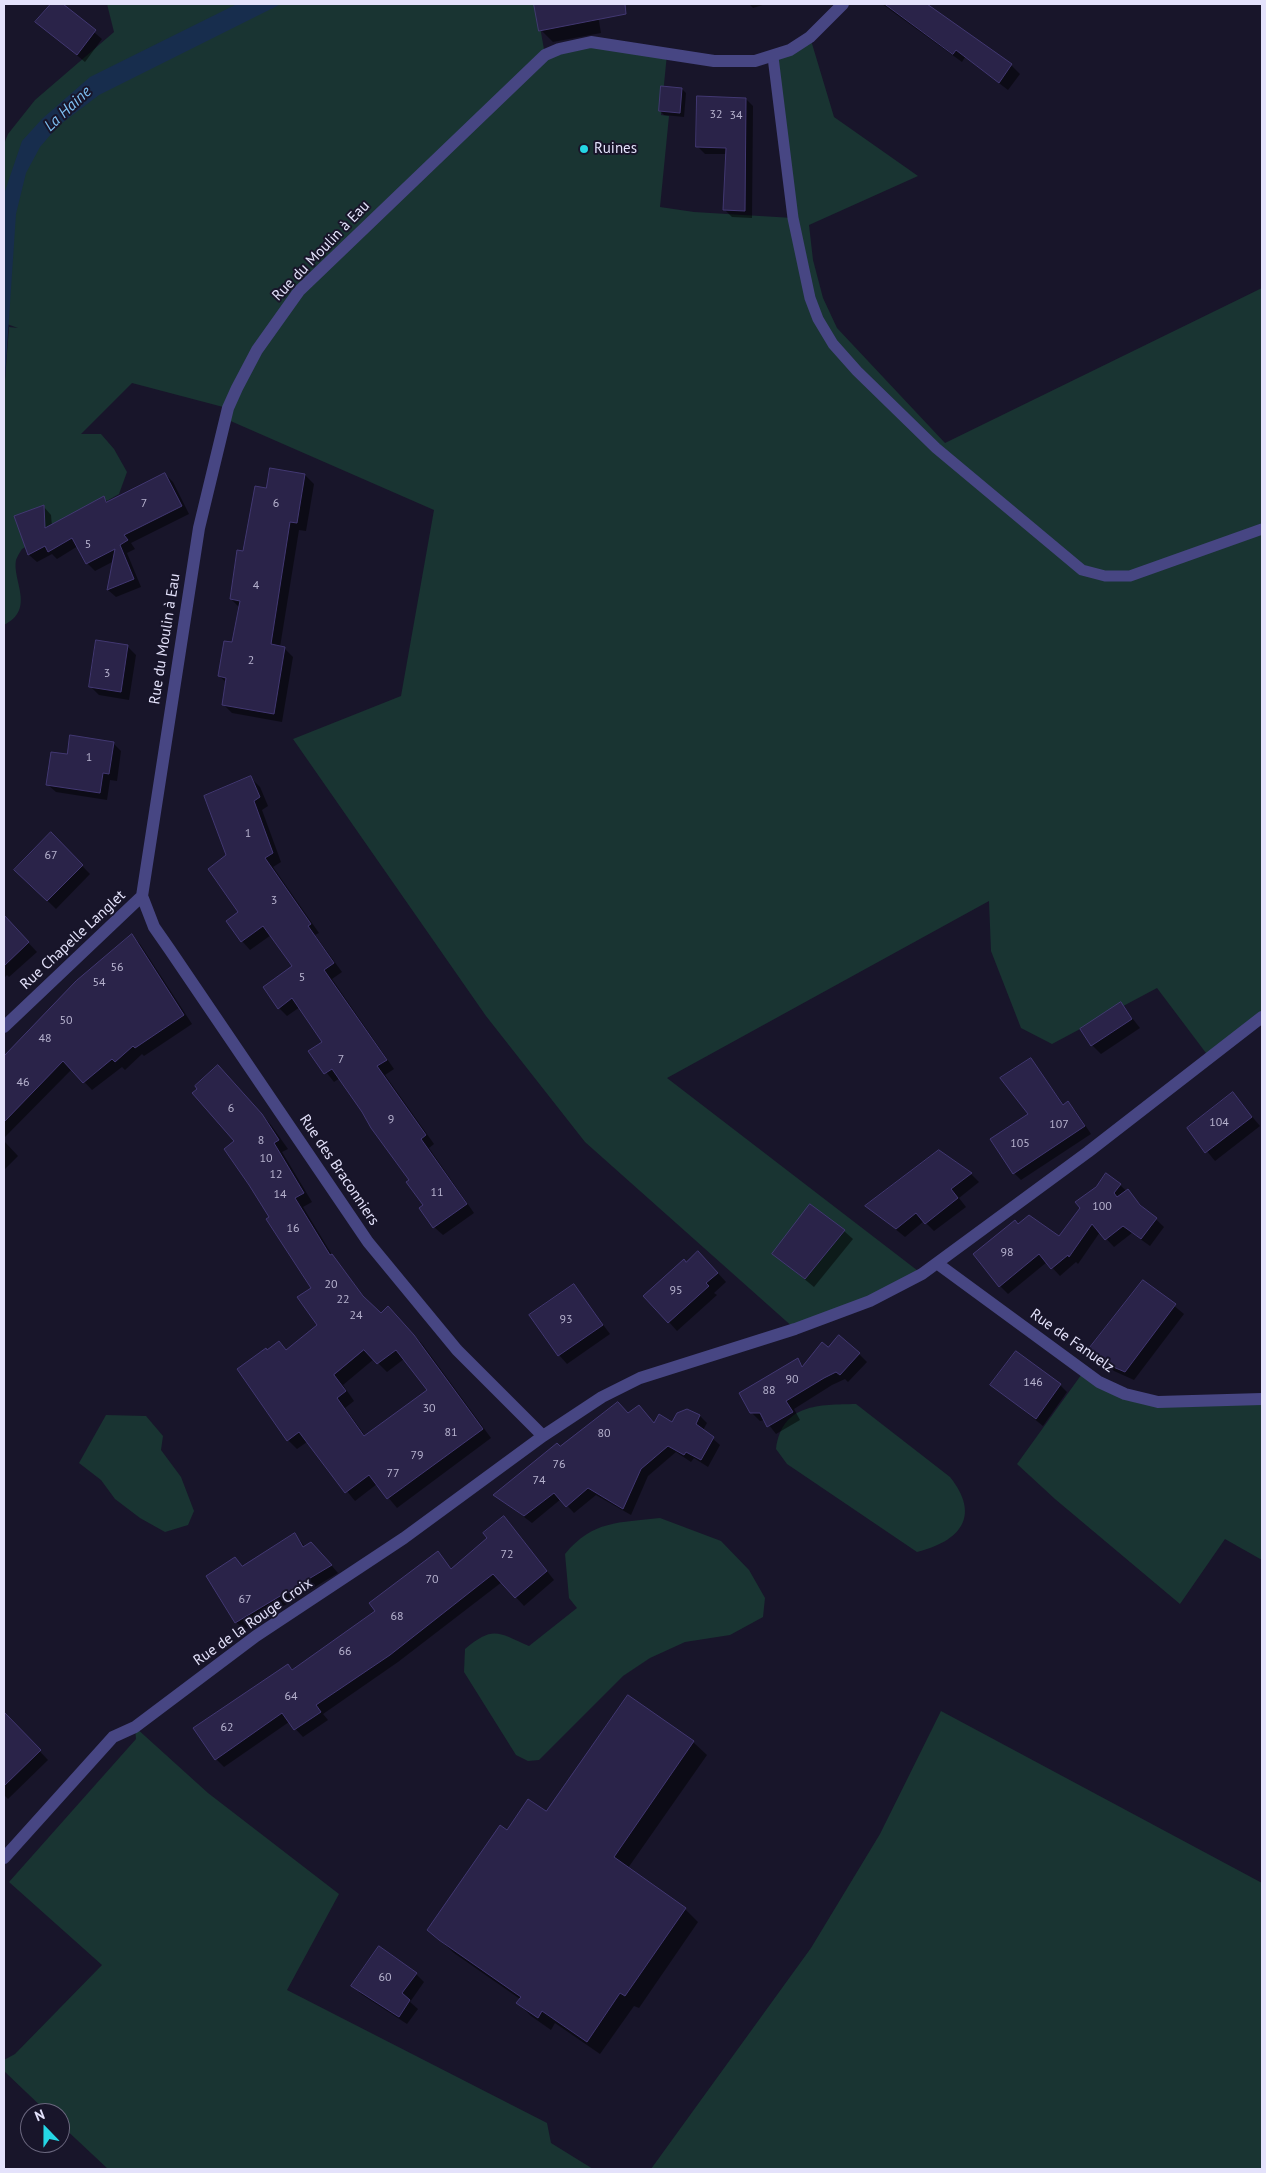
<!DOCTYPE html>
<meta charset="utf-8">
<style>
body{margin:0}
#map{position:relative;width:1266px;height:2173px;overflow:hidden;background:#18152a;font-family:"PT Sans",sans-serif}
canvas{display:block}
.frame{position:absolute;inset:0;border:5px solid #e4e2fb;pointer-events:none}
.north{position:absolute;left:20px;top:2103px;width:50px;height:50px;box-sizing:border-box;background:#18152a;border:1px solid #6a677e;border-radius:50%;rotate:338deg;font-size:14px;font-weight:700;line-height:20px;text-align:center;color:#e4e2fb}
.north::after{content:'';display:block;margin:auto;width:18px;height:22px;background:#25d6e4;clip-path:polygon(50% 0,100% 100%,50% 72%,0 100%)}
</style>
<div id="map">
<canvas width="1266" height="2173"></canvas>
<div class="frame"></div>
<div class="north">N</div>
</div>
<script>
const ctx = document.querySelector('canvas').getContext('2d');
ctx.lineJoin = 'round';
function fillPath(path, color) { ctx.fillStyle = color; ctx.fill(path, 'evenodd'); }
function trace(path, color, width, dash) { ctx.strokeStyle = color; ctx.lineWidth = width; ctx.lineCap = dash ? 'butt' : 'round'; ctx.setLineDash(dash || []); ctx.stroke(path); }
function write(font, color, halo, rows, align = 'center') {
  ctx.font = font + ' "PT Sans",sans-serif'; ctx.lineWidth = 4; ctx.setLineDash([]); ctx.textBaseline = 'middle'; ctx.strokeStyle = halo; ctx.fillStyle = color; for (const [text, x, y, turn = 0] of rows) {
    ctx.save(); ctx.translate(x, y); ctx.rotate((+turn || 0) * Math.PI / 180); ctx.textAlign = isNaN(turn) ? turn : align; if (halo) ctx.strokeText(text, 0, 0); ctx.fillText(text, 0, 0); ctx.restore();
  }
}
fillPath(new Path2D(`
 M 107,4 L 536,4 L 545,55 L 574,45 L 667,54 L 661,115 L 669,116 L 660,207 L 694,212 L 793,218 L 773,57 L 810,37 L 834,117 L 918,176 L 809,225 L 813,260 L 823,298 L 837,328 L 945,443 L 1262,288 L 1262,1017 L 1209,1057 L 1157,988 L 1052,1044 L 1021,1028 L 991,951 L 989,901 L 667,1078 L 922,1274 L 795,1329 L 585,1142 L 486,1016 L 293,739 L 401,696 L 434,510 L 226,419 L 227,408 L 132,383 L 81,434 L 101,434 L 114,449 L 127,472 L 119,494 L 22,549 C 20,552 17,557 16,560 C 12,581 36,609 4,625 L 4,393 L 9,327 L 18,328 L 4,323 L 4,144 L 8,134 L 35,100 L 114,32 Z
 M 1084,1371 L 1158,1402 L 1262,1399 L 1262,1560 L 1225,1539 L 1180,1604 L 1055,1499 L 1017,1464 Z
 M 856,1404 L 950,1477 C 981,1516 961,1541 917,1552 L 787,1464 L 776,1449 C 782,1403 819,1405 856,1404 Z
 M 106,1415 L 146,1416 L 163,1436 L 161,1450 L 181,1477 L 194,1511 L 188,1525 L 165,1532 L 140,1518 L 115,1499 L 101,1480 L 79,1463 Z
 M 660,1518 L 721,1541 L 749,1570 L 765,1598 L 763,1617 L 730,1635 L 685,1642 L 650,1658 L 623,1676 L 539,1760 L 528,1761 L 516,1755 L 464,1672 L 465,1649 C 494,1625 498,1633 529,1646 L 577,1608 L 569,1598 L 565,1554 C 593,1520 619,1523 660,1518 Z
 M 941,1711 L 1262,1883 L 1262,2169 L 651,2169 L 811,1948 L 880,1834 Z
 M 135,1727 L 208,1793 L 339,1894 L 287,1990 L 547,2123 L 551,2143 L 593,2169 L 108,2169 L 60,2124 L 60,2113 L 48,2113 L 4,2071 L 4,2060 L 15,2054 L 102,1965 L 9,1882 L 136,1739 Z`), '#193432');
fillPath(new Path2D(`
 M 237,4 L 281,4 L 99,95 L 58,126 L 40,147 L 26,173 L 16,214 L 4,393 L 4,194 L 22,141 L 42,119 L 90,77 Z`), '#172d4d');
fillPath(new Path2D(`
 M 52,4 L 61,4 L 102,39 L 85,62 L 37,22 Z
 M 536,4 L 596,4 L 601,33 L 553,42 L 541,30 Z
 M 749,4 L 766,4 L 753,8 Z
 M 882,4 L 923,4 L 1011,65 L 1020,74 L 1008,90 L 965,57 L 962,62 Z
 M 682,89 L 686,93 L 684,117 L 664,115 L 660,111 Z
 M 746,99 L 753,106 L 752,218 L 732,217 L 725,210 L 727,154 L 705,154 L 697,146 Z
 M 271,469 L 305,475 L 314,484 L 306,531 L 299,530 L 280,647 L 284,648 L 293,657 L 282,722 L 232,713 L 223,704 L 227,683 L 219,676 L 233,643 L 240,608 L 231,599 L 244,552 L 267,489 Z
 M 165,474 L 173,482 L 189,514 L 131,543 L 135,549 L 127,553 L 141,587 L 116,597 L 108,590 L 114,561 L 95,571 L 87,563 L 78,546 L 57,559 L 52,554 L 37,562 L 29,555 L 16,517 L 44,507 L 51,515 L 52,526 L 104,498 L 108,502 Z
 M 127,646 L 136,655 L 129,700 L 99,695 L 90,686 Z
 M 114,744 L 121,751 L 117,781 L 110,780 L 107,800 L 56,792 L 48,785 L 68,756 Z
 M 251,778 L 260,787 L 268,806 L 262,810 L 281,862 L 273,867 L 319,933 L 315,935 L 342,972 L 332,979 L 394,1069 L 385,1075 L 434,1144 L 429,1148 L 474,1213 L 443,1235 L 434,1227 L 410,1180 L 340,1078 L 334,1082 L 310,1052 L 324,1042 L 300,1007 L 287,1016 L 279,1008 L 294,966 L 271,935 L 250,950 L 242,941 L 239,913 L 228,855 Z
 M 51,834 L 90,874 L 56,909 L 16,870 Z
 M 4,917 L 37,952 L 9,977 L 7,975 L 4,978 Z
 M 132,936 L 140,944 L 192,1024 L 144,1056 L 142,1054 L 125,1070 L 122,1067 L 92,1090 L 72,1069 L 4,1138 L 4,1058 L 77,982 Z
 M 1121,1004 L 1140,1028 L 1101,1054 L 1092,1045 Z
 M 1031,1060 L 1064,1105 L 1068,1103 L 1075,1110 L 1091,1134 L 1021,1180 L 1014,1173 L 1030,1114 Z
 M 227,1076 L 271,1125 L 288,1149 L 282,1152 L 312,1202 L 303,1207 L 334,1258 L 371,1306 L 381,1315 L 397,1317 L 423,1345 L 491,1438 L 397,1508 L 377,1484 L 355,1501 L 307,1442 L 297,1449 L 288,1440 L 267,1351 L 287,1351 L 319,1326 L 313,1289 L 271,1218 L 236,1141 ZM 374,1359 L 387,1372 L 404,1359 L 429,1391 L 366,1437 L 345,1408 L 354,1401 L 343,1385 Z
 M 1233,1094 L 1260,1126 L 1215,1161 L 1188,1128 Z
 M 4,1141 L 18,1156 L 4,1170 Z
 M 971,1174 L 979,1182 L 959,1198 L 966,1207 L 934,1231 L 924,1221 L 905,1237 L 867,1206 Z
 M 1120,1185 L 1164,1227 L 1150,1246 L 1132,1233 L 1114,1247 L 1100,1232 L 1078,1264 L 1076,1262 L 1060,1276 L 1047,1262 L 1008,1294 L 1000,1286 L 1018,1225 L 1059,1238 Z
 M 844,1231 L 853,1239 L 814,1287 L 774,1254 Z
 M 707,1261 L 726,1282 L 714,1293 L 717,1295 L 677,1331 L 669,1322 L 686,1263 Z
 M 1144,1281 L 1184,1314 L 1134,1380 L 1114,1371 L 1090,1350 Z
 M 574,1286 L 610,1334 L 567,1364 L 559,1355 Z
 M 828,1349 L 859,1354 L 867,1362 L 848,1382 L 845,1379 L 832,1385 L 794,1409 L 800,1420 L 776,1434 L 765,1420 L 760,1421 L 751,1412 L 797,1360 L 804,1367 Z
 M 992,1385 L 1060,1385 L 1067,1392 L 1043,1426 Z
 M 687,1410 L 700,1416 L 707,1423 L 703,1430 L 720,1445 L 708,1467 L 694,1458 L 691,1462 L 676,1452 L 648,1476 L 631,1515 L 596,1495 L 574,1513 L 561,1499 L 532,1523 L 495,1495 L 560,1447 L 629,1415 L 654,1424 L 672,1424 Z
 M 504,1517 L 554,1580 L 524,1606 L 502,1582 L 398,1662 L 323,1714 L 328,1720 L 303,1737 L 289,1722 L 224,1767 L 216,1759 L 288,1665 L 294,1671 L 377,1611 L 438,1553 L 452,1570 L 489,1538 Z
 M 295,1534 L 305,1547 L 319,1551 L 338,1573 L 244,1630 L 236,1622 L 208,1576 L 242,1567 Z
 M 12,1722 L 48,1760 L 8,1799 L 4,1795 L 4,1730 Z
 M 693,1742 L 707,1755 L 628,1868 L 685,1909 L 698,1922 L 639,2008 L 634,2006 L 600,2054 L 555,2023 L 551,2030 L 531,2016 L 518,2003 L 520,1999 L 454,1953 L 429,1930 L 507,1832 Z
 M 416,1974 L 424,1982 L 410,2002 L 418,2009 L 407,2024 L 361,1994 L 353,1986 Z`), '#0007');
const building = new Path2D(`
 M 51,4 L 63,4 L 96,30 L 77,55 L 35,22 Z
 M 534,4 L 625,4 L 626,14 L 539,31 Z
 M 885,4 L 927,4 L 1012,64 L 999,83 L 956,50 L 953,54 Z
 M 661,86 L 682,88 L 680,113 L 659,111 Z
 M 697,96 L 746,98 L 745,211 L 723,210 L 726,148 L 696,147 Z
 M 270,468 L 305,474 L 297,523 L 290,522 L 271,644 L 285,647 L 274,714 L 222,705 L 226,678 L 218,676 L 224,641 L 232,642 L 240,601 L 230,599 L 237,550 L 243,551 L 255,486 L 266,488 Z
 M 165,473 L 182,506 L 124,535 L 128,540 L 120,545 L 134,579 L 107,590 L 115,549 L 86,564 L 72,538 L 48,552 L 45,546 L 28,555 L 14,516 L 44,505 L 45,528 L 104,496 L 106,502 Z
 M 96,640 L 128,645 L 121,692 L 89,687 Z
 M 70,735 L 114,742 L 109,774 L 103,773 L 100,793 L 46,785 L 51,752 L 67,754 Z
 M 251,776 L 260,797 L 254,801 L 273,853 L 265,858 L 311,924 L 308,926 L 334,963 L 324,970 L 387,1060 L 377,1066 L 426,1135 L 421,1139 L 467,1204 L 433,1228 L 419,1208 L 423,1205 L 406,1182 L 409,1180 L 371,1128 L 362,1112 L 332,1069 L 324,1074 L 308,1051 L 322,1042 L 292,998 L 278,1009 L 263,987 L 292,966 L 263,926 L 241,942 L 226,921 L 238,912 L 208,869 L 226,855 L 204,796 Z
 M 51,832 L 83,865 L 47,901 L 14,870 Z
 M 4,915 L 29,942 L 4,966 Z
 M 132,934 L 184,1015 L 135,1048 L 133,1046 L 115,1062 L 112,1059 L 83,1083 L 63,1061 L 4,1122 L 4,1056 L 76,981 Z
 M 1121,1002 L 1132,1019 L 1091,1046 L 1080,1029 Z
 M 1031,1058 L 1063,1105 L 1068,1101 L 1085,1126 L 1013,1174 L 990,1139 L 1028,1114 L 1000,1078 Z
 M 218,1065 L 262,1114 L 279,1140 L 274,1143 L 304,1193 L 295,1198 L 330,1255 L 332,1254 L 363,1296 L 381,1313 L 388,1306 L 414,1335 L 483,1429 L 387,1499 L 369,1475 L 345,1493 L 299,1432 L 287,1441 L 237,1369 L 266,1348 L 267,1350 L 279,1341 L 286,1350 L 317,1325 L 297,1297 L 311,1288 L 266,1219 L 269,1217 L 249,1185 L 224,1149 L 234,1141 L 192,1093 L 197,1089 L 195,1086 ZM 364,1350 L 377,1364 L 396,1350 L 427,1390 L 364,1436 L 337,1398 L 346,1391 L 334,1375 Z
 M 1233,1092 L 1252,1117 L 1205,1153 L 1187,1128 Z
 M 939,1150 L 972,1173 L 951,1189 L 958,1198 L 925,1224 L 916,1213 L 896,1229 L 865,1206 Z
 M 1106,1173 L 1121,1184 L 1114,1193 L 1117,1197 L 1128,1189 L 1140,1205 L 1157,1218 L 1141,1239 L 1123,1226 L 1105,1240 L 1092,1224 L 1069,1257 L 1068,1255 L 1051,1269 L 1039,1254 L 999,1287 L 973,1254 L 1015,1220 L 1018,1224 L 1029,1215 L 1059,1236 L 1080,1208 L 1075,1202 L 1096,1187 Z
 M 810,1204 L 845,1230 L 805,1279 L 772,1254 Z
 M 698,1251 L 718,1273 L 706,1283 L 709,1286 L 668,1323 L 643,1296 L 684,1259 L 686,1262 Z
 M 1143,1280 L 1176,1304 L 1125,1372 L 1104,1363 L 1088,1350 Z
 M 574,1284 L 603,1325 L 558,1356 L 529,1315 Z
 M 839,1335 L 860,1353 L 840,1375 L 836,1372 L 824,1378 L 786,1401 L 793,1412 L 767,1427 L 760,1413 L 750,1413 L 739,1393 L 798,1358 L 802,1367 L 822,1342 L 828,1347 Z
 M 1016,1351 L 1061,1384 L 1036,1419 L 990,1385 Z
 M 618,1402 L 628,1413 L 639,1405 L 654,1423 L 659,1414 L 672,1422 L 677,1413 L 687,1409 L 700,1415 L 696,1424 L 714,1437 L 701,1460 L 686,1452 L 684,1455 L 668,1446 L 641,1469 L 623,1509 L 588,1488 L 566,1507 L 554,1493 L 524,1516 L 493,1495 L 557,1443 L 560,1446 Z
 M 504,1516 L 547,1571 L 515,1598 L 493,1574 L 390,1655 L 316,1705 L 321,1712 L 294,1730 L 282,1713 L 215,1760 L 193,1728 L 288,1664 L 292,1670 L 375,1611 L 369,1603 L 438,1551 L 451,1569 L 487,1538 L 483,1533 Z
 M 295,1533 L 303,1547 L 311,1542 L 332,1565 L 235,1623 L 206,1576 L 235,1557 L 242,1566 Z
 M 628,1695 L 694,1741 L 614,1857 L 686,1908 L 625,1996 L 620,1993 L 587,2042 L 542,2011 L 538,2018 L 516,2003 L 521,1997 L 439,1940 L 427,1930 L 500,1825 L 507,1830 L 528,1799 L 546,1811 Z
 M 4,1712 L 41,1750 L 4,1786 Z
 M 379,1946 L 417,1973 L 402,1993 L 410,2000 L 399,2017 L 351,1986 Z`);
fillPath(building, '#2a2349');
trace(building, '#423872', 1);
trace(new Path2D(`
 M 773,57 L 793,218 L 810,298 L 818,319 L 833,344 L 857,371 L 936,448 L 1082,570 L 1105,576 L 1130,576 L 1262,529`), '#474683', 11);
trace(new Path2D(`
 M 142,896 L 199,528 L 228,408 L 237,388 L 257,350 L 299,291 L 545,55 L 559,49 L 591,42 L 714,61 L 755,61 L 790,50 L 810,37 L 843,4
 M 142,896 L 154,927 L 170,950 L 368,1242 L 457,1350 L 543,1436
 M 4,1027 L 142,896
 M 938,1264 L 1099,1382 L 1125,1394 L 1158,1402 L 1262,1399
 M 4,1858 L 113,1737 L 135,1727 L 256,1636 L 404,1538 L 543,1436 L 602,1397 L 640,1378 L 795,1329 L 870,1301 L 922,1274 L 1088,1152 L 1262,1017`), '#474683', 12);
for (const [x, y, r, color] of [
 [584,149,5,"#25d6e4"]
]) { const dot = new Path2D(); dot.arc(x, y, r, 0, 2 * Math.PI); ctx.fillStyle = color; ctx.fill(dot); trace(dot, '#18152a', 2); }
write('12px', '#b6b2ce', null, [
 ["32",716,115],
 ["34",736,116],
 ["7",144,504],
 ["6",276,504],
 ["5",88,545],
 ["4",256,586],
 ["2",251,661],
 ["3",107,674],
 ["1",89,758],
 ["1",248,834],
 ["67",51,856],
 ["3",274,901],
 ["56",117,968],
 ["5",302,978],
 ["54",99,983],
 ["50",66,1021],
 ["48",45,1039],
 ["7",341,1060],
 ["46",23,1083],
 ["6",231,1109],
 ["9",391,1120],
 ["104",1219,1123],
 ["107",1059,1125],
 ["8",261,1141],
 ["105",1020,1144],
 ["10",266,1159],
 ["12",276,1175],
 ["11",437,1193],
 ["14",280,1195],
 ["100",1102,1207],
 ["16",293,1229],
 ["98",1007,1253],
 ["20",331,1285],
 ["95",676,1291],
 ["22",343,1300],
 ["24",356,1316],
 ["93",566,1320],
 ["90",792,1380],
 ["146",1033,1383],
 ["88",769,1391],
 ["30",429,1409],
 ["81",451,1433],
 ["80",604,1434],
 ["79",417,1456],
 ["76",559,1465],
 ["77",393,1474],
 ["74",539,1481],
 ["72",507,1555],
 ["70",432,1580],
 ["67",245,1600],
 ["68",397,1617],
 ["66",345,1652],
 ["64",291,1697],
 ["62",227,1728],
 ["60",385,1978]
]);
write('15px', '#e4e2fb', '#18152a', [
 ["Ruines",594,149]
], 'left');
write('15px', '#e4e2fb', '#18152a', [
 ["Rue du Moulin à Eau",321,251,-46],
 ["Rue du Moulin à Eau",165,639,-81],
 ["Rue Chapelle Langlet",73,940,-43],
 ["Rue des Braconniers",339,1170,56],
 ["Rue de Fanuelz",1072,1341,35],
 ["Rue de la Rouge Croix",253,1622,-35]
]);
write('italic 16px', '#7cbdef', '#18152a', [
 ["La Haine",68,109,-43]
]);
</script>
